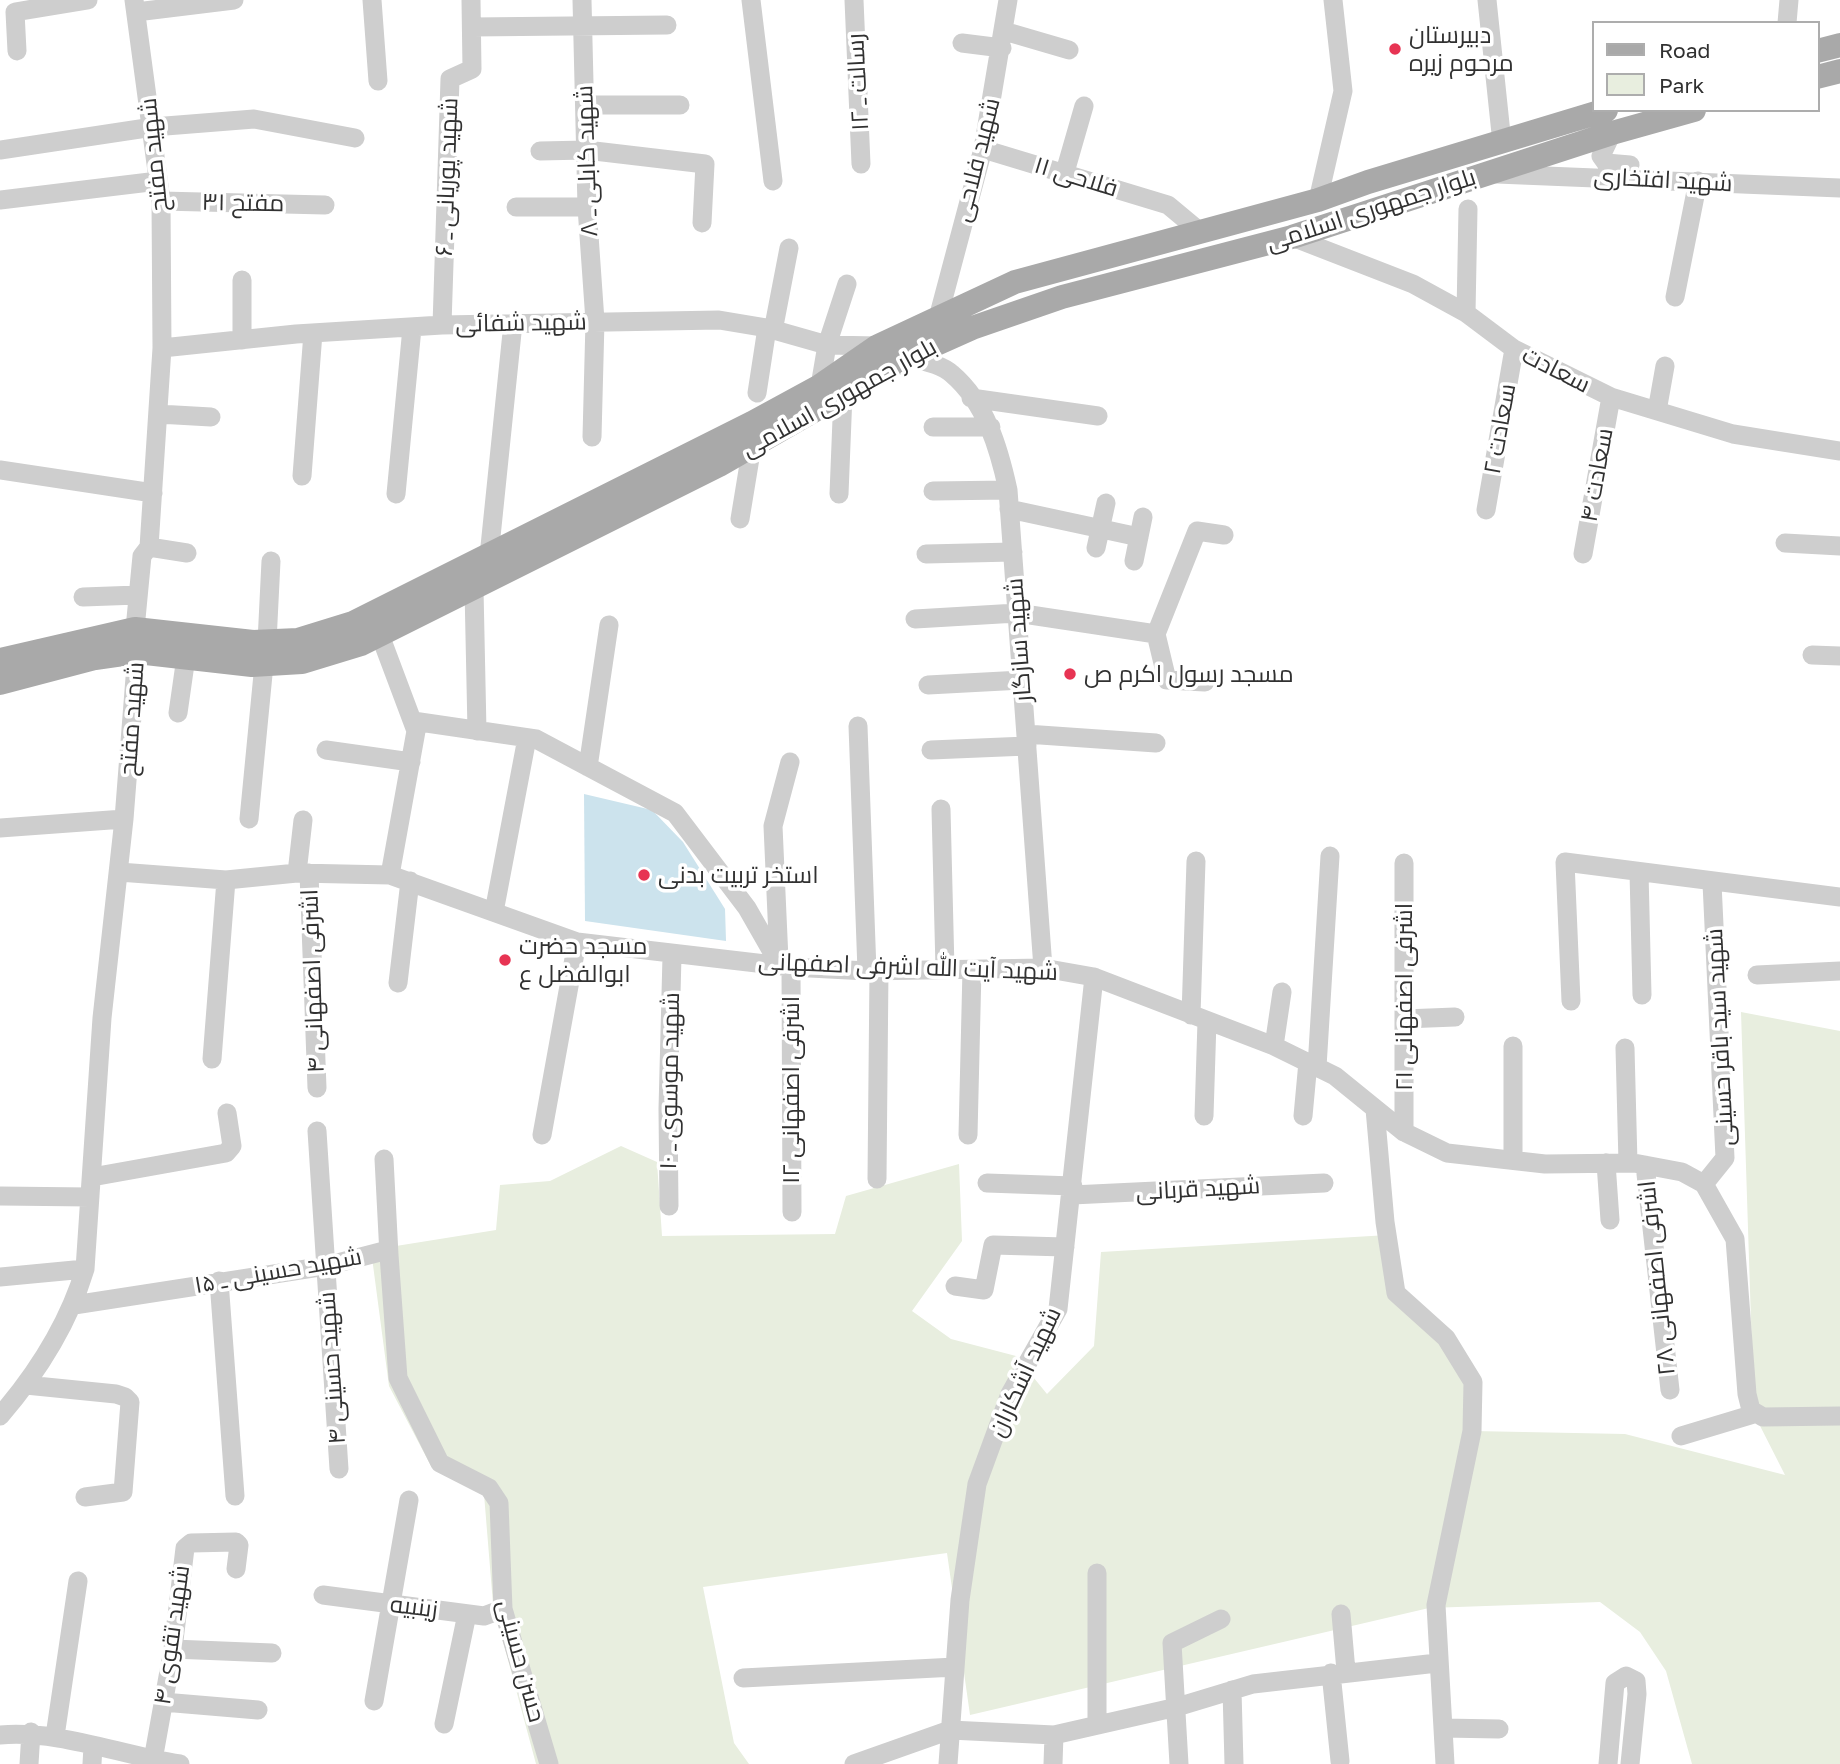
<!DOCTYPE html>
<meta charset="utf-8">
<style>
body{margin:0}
#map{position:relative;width:1840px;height:1764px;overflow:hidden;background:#fff;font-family:"Golos Text",sans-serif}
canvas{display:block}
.legend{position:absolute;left:1592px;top:21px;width:228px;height:91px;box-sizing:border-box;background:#fff;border:2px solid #adadad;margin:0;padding:9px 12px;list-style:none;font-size:21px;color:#313131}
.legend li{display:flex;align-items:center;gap:14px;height:35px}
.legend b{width:35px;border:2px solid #adadad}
</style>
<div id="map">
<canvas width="1840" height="1764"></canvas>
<ul class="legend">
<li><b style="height:9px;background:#a9a9a9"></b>Road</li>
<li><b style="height:19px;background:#e8eedf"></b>Park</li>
</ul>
</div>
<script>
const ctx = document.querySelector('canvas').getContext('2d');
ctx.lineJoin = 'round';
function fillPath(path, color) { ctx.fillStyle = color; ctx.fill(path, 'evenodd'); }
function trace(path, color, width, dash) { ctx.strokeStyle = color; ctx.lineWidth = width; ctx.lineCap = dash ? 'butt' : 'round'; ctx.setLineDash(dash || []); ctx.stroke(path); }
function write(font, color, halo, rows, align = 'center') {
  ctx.font = font + ' "Golos Text",Cairo,sans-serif'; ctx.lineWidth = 7; ctx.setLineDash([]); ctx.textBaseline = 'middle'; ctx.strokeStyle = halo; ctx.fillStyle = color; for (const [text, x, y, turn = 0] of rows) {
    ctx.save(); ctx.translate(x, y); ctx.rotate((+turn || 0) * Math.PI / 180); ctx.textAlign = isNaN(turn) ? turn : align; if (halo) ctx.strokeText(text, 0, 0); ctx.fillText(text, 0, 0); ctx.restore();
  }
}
fillPath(new Path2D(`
 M 1741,1012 L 1840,1031 L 1840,1764 L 1692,1764 L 1666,1671 L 1640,1632 L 1600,1602 L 1429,1608 L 970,1715 L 947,1553 L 703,1587 L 734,1743 L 749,1764 L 536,1764 L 493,1604 L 484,1494 L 432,1468 L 389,1386 L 371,1250 L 496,1230 L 500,1185 L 550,1181 L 621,1146 L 657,1162 L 662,1236 L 835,1234 L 846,1196 L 959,1164 L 962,1241 L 912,1311 L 951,1339 L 1016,1356 L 1047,1394 L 1094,1346 L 1101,1252 L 1388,1235 L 1396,1293 L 1473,1382 L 1473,1431 L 1625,1434 L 1785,1475 L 1754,1414 Z`), '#e8eedf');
fillPath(new Path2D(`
 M 584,794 L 652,810 L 683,842 L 725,909 L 726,941 L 585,921 Z`), '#cce3ed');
trace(new Path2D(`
 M 372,0 L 378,81
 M 582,0 L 587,207 L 595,321 L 592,437
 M 751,0 L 773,181
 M 854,0 L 861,164
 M 1487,0 L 1502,143
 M 136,12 L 234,0
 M 1787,23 L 1789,0
 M 472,27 L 667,25
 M 1004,31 L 1069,50
 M 962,43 L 1002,48
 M 17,51 L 15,12 L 88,0
 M 586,105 L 680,105
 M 1612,133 L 1601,156 L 1606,163 L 1630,165
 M 983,149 L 1168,205 L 1198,230
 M 0,150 L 153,127 L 254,119 L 355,138
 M 540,151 L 586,150 L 705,164 L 702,223
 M 1065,172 L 1084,106
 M 1497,174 L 1840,188
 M 0,200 L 158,181
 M 1318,200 L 1343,91 L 1333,0
 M 161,201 L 325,205
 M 516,207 L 587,207
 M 1292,237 L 1413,284 L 1466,313 L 1514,349 L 1611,397 L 1733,434 L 1840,451
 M 242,280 L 242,340
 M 1675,297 L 1698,181
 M 1466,313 L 1468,209
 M 938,318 L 983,149 L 1008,0
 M 442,325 L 450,79 L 472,69 L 471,0
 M 773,331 L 789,248
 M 162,348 L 296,334 L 442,325 L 719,320 L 767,328 L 827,345 L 878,346
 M 907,357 C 922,361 941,364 952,374 C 986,403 999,449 1008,490 L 1043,968
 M 820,386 L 827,345 L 847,284
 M 757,393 L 767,328
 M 971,398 L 1098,416
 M 1657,411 L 1665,366
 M 158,414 L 211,417
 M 933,427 L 991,427
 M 0,470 L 153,493
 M 302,476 L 313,333
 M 933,491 L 1008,490
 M 396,494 L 412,328
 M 839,494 L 843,394
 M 1009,509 L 1139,537
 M 1486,510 L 1514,349
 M 740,519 L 752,446
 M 1785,543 L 1840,546
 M 149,547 L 187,553
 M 1096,548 L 1106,503
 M 926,554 L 1013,552
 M 1583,554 L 1611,397
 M 489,556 L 513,323
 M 1134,561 L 1143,517
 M 474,589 L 477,731
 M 83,597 L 138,595
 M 915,619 L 1017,613 L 1156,634 L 1197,531 L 1224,535
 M 1156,634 L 1167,680 L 1205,682
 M 380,635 L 416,731 L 390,875
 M 267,642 L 271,561
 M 1812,655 L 1840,656
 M 928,685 L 1022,680
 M 178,713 L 186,657
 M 413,721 L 536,739 L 675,813 L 747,908 L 779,964
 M 858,726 L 867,971
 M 1026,734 L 1156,743
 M 326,750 L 411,762
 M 931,750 L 1027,746
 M 588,767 L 609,625
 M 941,809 L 945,969
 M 249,819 L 264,664
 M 0,828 L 124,819
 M 1404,863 L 1404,1132
 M 119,872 L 226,880 L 297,873 L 390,875 L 577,942 L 791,967 L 867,971 L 1043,968 L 1094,977 L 1274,1046 L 1335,1076 L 1404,1132 L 1447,1153 L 1545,1164 L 1634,1163 L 1682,1172 L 1704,1184
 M 1639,872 L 1642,995
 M 297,873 L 303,820
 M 309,873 L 317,1088
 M 494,912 L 527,738
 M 779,960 L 773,826 L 790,762
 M 791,967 L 792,1212
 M 1757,975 L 1840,971
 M 398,983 L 410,881
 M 1571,1001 L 1565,862 L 1840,897
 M 1191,1015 L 1196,861
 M 1404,1019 L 1455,1017
 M 1274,1046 L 1282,992
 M 1513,1046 L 1513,1160
 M 1625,1048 L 1628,1163
 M 212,1059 L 226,880
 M 1317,1067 L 1330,856
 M 1375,1109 L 1385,1222 L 1396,1293 L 1446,1338 L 1473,1382 L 1472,1431 L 1436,1605 L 1445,1764
 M 1204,1116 L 1207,1021
 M 1303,1116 L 1308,1062
 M 317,1131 L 339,1469
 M 542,1135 L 577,942
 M 968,1135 L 972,969
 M 384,1159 L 389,1255
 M 1606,1163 L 1610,1220
 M 1645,1165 L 1670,1390
 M 92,1177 L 226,1153 L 232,1146 L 227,1113
 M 877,1179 L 879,970
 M 987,1183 L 1073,1186
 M 1704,1184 L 1735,1239 L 1747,1394 L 1751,1410 L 1763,1417 L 1840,1416
 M 1704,1184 L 1725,1158 L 1712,883
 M 1072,1195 L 1324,1183
 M 0,1196 L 90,1197
 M 669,1206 L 668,1109 L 672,956
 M 0,1277 L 85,1269
 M 219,1281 L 235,1496
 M 955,1286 L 984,1290 L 993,1245 L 1065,1247
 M 74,1305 L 326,1266 L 384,1251 L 389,1255 L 398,1378 L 440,1463 L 489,1488 L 499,1503 L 503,1609 L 549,1764
 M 26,1385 L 116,1394 L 125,1397 L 130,1402 L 123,1492 L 85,1497
 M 0,1416 C 38,1372 68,1325 85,1269 L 102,1018 L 124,819 L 137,652 L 135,629 L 142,556 L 149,547 L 162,348 L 161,201 L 134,0
 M 1681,1436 L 1754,1414
 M 323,1595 L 484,1616 L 503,1609
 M 1341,1614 L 1346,1671
 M 173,1649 L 272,1653
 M 1331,1673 L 1340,1761
 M 743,1678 L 955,1667
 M 1232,1690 L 1234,1764
 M 374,1701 L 409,1500
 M 163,1702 L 258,1710
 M 444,1724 L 467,1614
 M 1097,1725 L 1097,1573
 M 1443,1728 L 1499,1729
 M 0,1735 C 61,1730 119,1755 180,1764
 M 55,1736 L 78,1581
 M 153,1760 L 173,1649 L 185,1548 L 191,1543 L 236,1542 L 239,1545 L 236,1569
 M 29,1764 L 31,1732
 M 92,1764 L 93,1746
 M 854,1764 L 950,1730 L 1054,1735 L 1177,1707 L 1253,1684 L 1437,1663
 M 948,1764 L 960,1600 L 977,1484 L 1010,1394 L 1058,1309 L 1094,977
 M 1053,1764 L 1054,1735
 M 1179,1764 L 1172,1643 L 1221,1619
 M 1608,1764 L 1615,1683 L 1626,1676 L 1636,1681 L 1637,1694 L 1630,1764`), '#cecece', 19);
trace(new Path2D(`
 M 1817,51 L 1840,45
 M 1817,77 L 1840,71
 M 0,660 L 135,629 L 253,642 L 298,640 L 353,623 L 752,423 L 820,386 L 878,346 L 1015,282 L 1318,200 L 1368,182 L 1606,110
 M 0,683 L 95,658 L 137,652 L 252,665 L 302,662 L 361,644 L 719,465 L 907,357 L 972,328 L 1062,297 L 1292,237 L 1612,133 L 1694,110`), '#a9a9a9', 24);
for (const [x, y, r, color] of [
 [1395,49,7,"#e73453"],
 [1070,674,7,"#e73453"],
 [644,875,7,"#e73453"],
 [505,960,7,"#e73453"]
]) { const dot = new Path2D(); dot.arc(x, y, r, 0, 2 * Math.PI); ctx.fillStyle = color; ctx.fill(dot); trace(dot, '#fff', 2.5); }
write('24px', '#313131', '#fff', [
 ["دبیرستان",1409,35],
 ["مرحوم زیره",1409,63],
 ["مسجد رسول اکرم ص",1084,674],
 ["استخر تربیت بدنی",658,875],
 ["مسجد حضرت",519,946],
 ["ابوالفضل ع",519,974]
], 'left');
write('24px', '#313131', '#fff', [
 ["رسالت ـ ۱۲",858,82,-93],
 ["شهید مفتح",154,155,-96],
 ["شهید فلاحی",977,160,-76],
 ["شهید کابلی ـ ۸",587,161,-92],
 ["شهید پوریانی ـ ۶",447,177,-88],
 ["فلاحی ۱۱",1076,177,17],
 ["شهید افتخاری",1663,180,3],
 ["مفتح ۳۱",243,203,1],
 ["بلوار جمهوری اسلامی",1371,210,-18],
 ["شهید شفائی",521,323,-1],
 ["سعادت",1556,370,27],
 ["بلوار جمهوری اسلامی",839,398,-29],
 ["سعادت ۲",1500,429,-80],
 ["سعادت ۴",1597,475,-80],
 ["شهید سازگار",1019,640,-94],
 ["شهید مفتح",132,719,-86],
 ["شهید آیت الله اشرفی اصفهانی",908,967,2],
 ["اشرفی اصفهانی ۴",313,981,-92],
 ["اشرفی اصفهانی ۲۱",1404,997,-90],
 ["شهید سید باقر حسینی",1720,1037,-93],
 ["شهید موسوی ـ ۱۰",670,1081,-89],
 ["اشرفی اصفهانی ۱۲",791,1090,-90],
 ["شهید قربانی",1198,1189,-3],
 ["شهید حسینی ـ ۱۵",278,1271,-10],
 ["اشرفی اصفهانی ۲۸",1657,1278,-96],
 ["شهید حسینی ۴",332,1368,-94],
 ["شهید آشکاران",1025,1372,-65],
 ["زینبیه",414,1607,7],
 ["شهید تقوی ۴",172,1635,-82],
 ["حسن حسینی",521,1661,75]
]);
</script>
